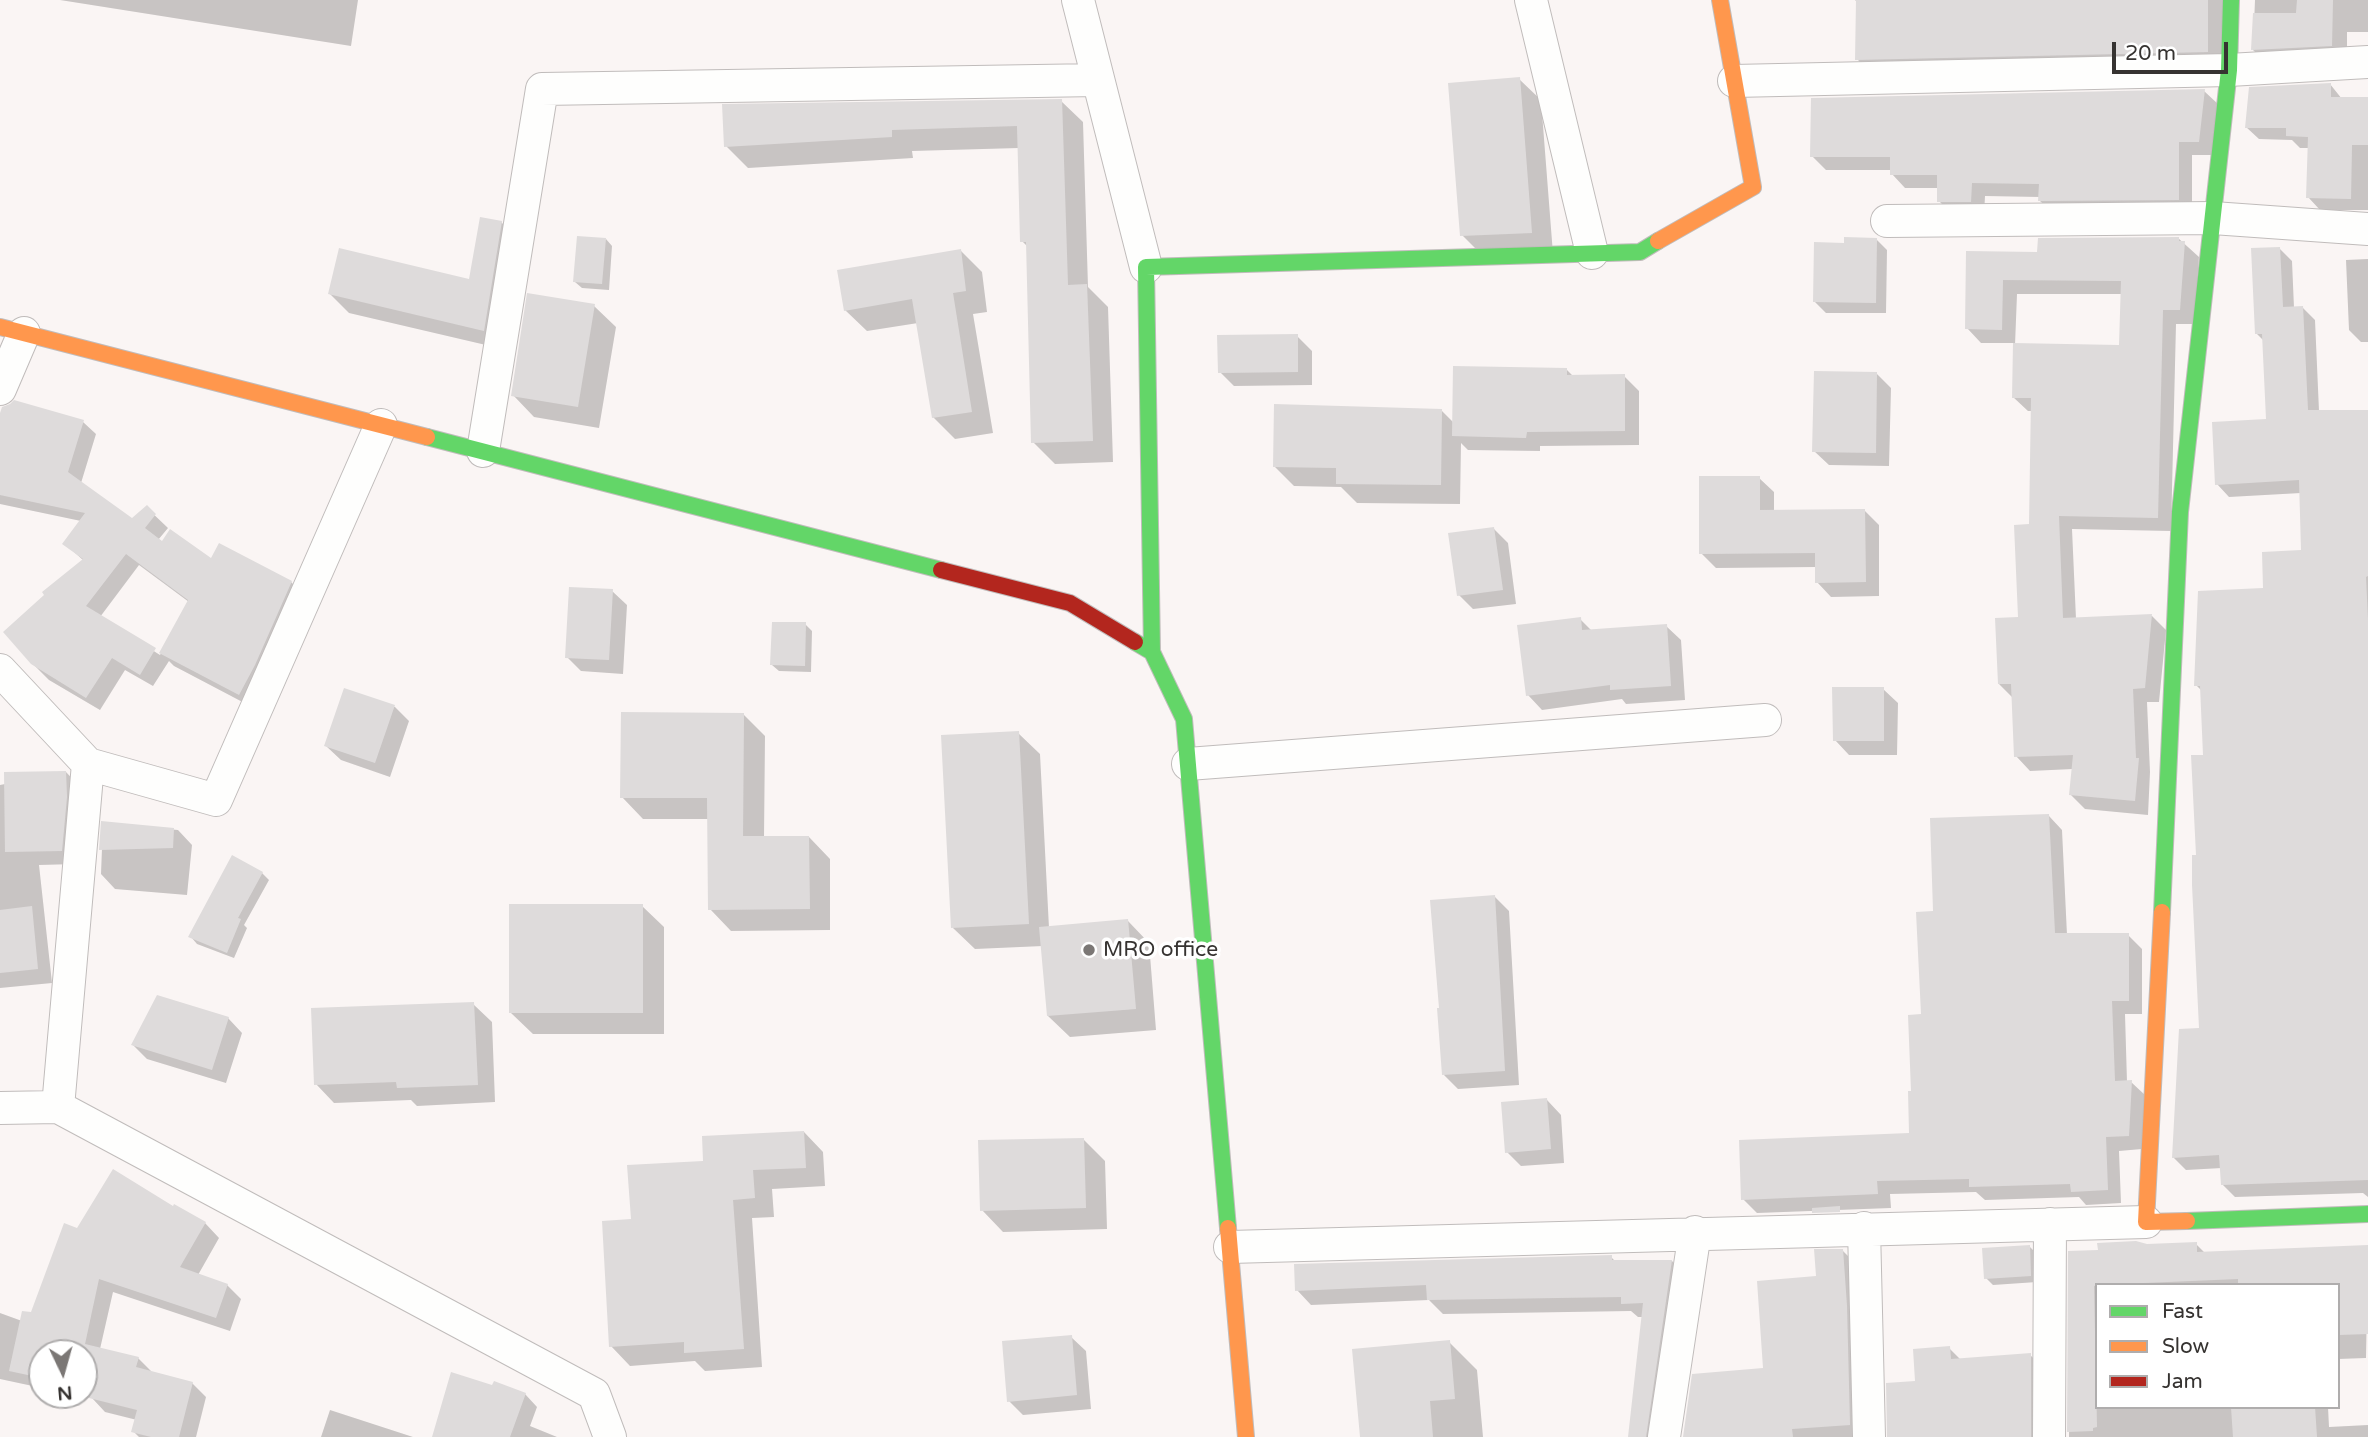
<!DOCTYPE html>
<style>
body{margin:0}
#map{position:relative;width:2368px;height:1437px;overflow:hidden;background:#faf5f4;font-family:"Varela Round",sans-serif}
canvas{display:block}
.legend{position:absolute;left:2095px;top:1283px;width:245px;height:126px;box-sizing:border-box;background:#fff;border:2px solid #afadad;margin:0;padding:9px 12px;list-style:none;font-size:21px;color:#363331}
.legend li{display:flex;align-items:center;gap:14px;height:35px}
.legend b{width:35px;border:2px solid #afadad}
.north{position:absolute;left:28px;top:1339px;width:70px;height:70px;box-sizing:border-box;background:#fff;border:2px solid #afadad;border-radius:50%;rotate:175deg;font-size:19px;font-weight:700;line-height:28px;text-align:center;color:#363331}
.north::after{content:'';display:block;margin:auto;width:24px;height:32px;background:#7b7775;clip-path:polygon(50% 0,100% 100%,50% 72%,0 100%)}
.scale{position:absolute;left:2112px;top:42px;width:116px;height:32px;box-sizing:border-box;border:4px solid #363331;border-top:0;padding-left:9px;font-size:21px;line-height:24px;white-space:nowrap;color:#363331;-webkit-text-stroke:5px #fff;paint-order:stroke}
</style>
<div id="map">
<canvas width="2368" height="1437"></canvas>
<ul class="legend">
<li><b style="height:9px;background:#63d668"></b>Fast</li>
<li><b style="height:9px;background:#ff974d"></b>Slow</li>
<li><b style="height:9px;background:#b3261e"></b>Jam</li>
</ul>
<div class="north">N</div>
<div class="scale">20 m</div>
</div>
<script>
const ctx = document.querySelector('canvas').getContext('2d');
ctx.lineJoin = 'round';
function fillPath(path, color) { ctx.fillStyle = color; ctx.fill(path, 'evenodd'); }
function trace(path, color, width, dash) { ctx.strokeStyle = color; ctx.lineWidth = width; ctx.lineCap = dash ? 'butt' : 'round'; ctx.setLineDash(dash || []); ctx.stroke(path); }
function write(font, color, halo, rows, align = 'center') {
  ctx.font = font + ' "Varela Round",sans-serif'; ctx.lineWidth = 7; ctx.setLineDash([]); ctx.textBaseline = 'middle'; ctx.strokeStyle = halo; ctx.fillStyle = color; for (const [text, x, y, turn = 0] of rows) {
    ctx.save(); ctx.translate(x, y); ctx.rotate((+turn || 0) * Math.PI / 180); ctx.textAlign = isNaN(turn) ? turn : align; if (halo) ctx.strokeText(text, 0, 0); ctx.fillText(text, 0, 0); ctx.restore();
  }
}
fillPath(new Path2D(`
 M 60,0 L 358,0 L 351,46 Z
 M 1839,0 L 2232,0 L 2223,67 L 1873,75 L 1857,59 L 1858,3 L 1855,0 Z
 M 2255,0 L 2368,0 L 2368,32 L 2347,32 L 2347,61 L 2269,65 L 2253,50 Z
 M 1519,79 L 1541,100 L 1553,254 L 1483,256 L 1462,235 Z
 M 2330,84 L 2342,99 L 2368,101 L 2368,210 L 2320,210 L 2308,197 L 2309,148 L 2300,148 L 2292,140 L 2259,139 L 2246,127 Z
 M 2204,91 L 2218,104 L 2212,155 L 2192,155 L 2192,213 L 2054,214 L 2040,201 L 2040,197 L 1985,196 L 1984,215 L 1953,215 L 1939,201 L 1939,188 L 1905,188 L 1892,174 L 1892,170 L 1826,170 L 1812,156 Z
 M 1061,101 L 1083,122 L 1088,287 L 1108,307 L 1113,462 L 1055,464 L 1033,442 L 1028,247 L 1022,241 L 1019,148 L 912,151 L 913,158 L 748,168 L 726,146 Z
 M 501,222 L 520,241 L 503,349 L 349,313 L 330,294 L 470,281 Z
 M 2178,238 L 2199,257 L 2194,324 L 2176,324 L 2171,531 L 2072,529 L 2076,619 L 2152,616 L 2166,630 L 2159,702 L 2147,702 L 2150,772 L 2148,815 L 2085,809 L 2071,795 L 2073,769 L 2030,771 L 2016,756 L 2013,698 L 1999,684 L 2019,619 L 2030,526 L 2033,411 L 2028,411 L 2013,397 L 2014,343 L 1981,343 L 1967,328 L 1968,253 L 2039,254 ZM 2017,294 L 2122,294 L 2121,347 L 2015,345 Z
 M 606,239 L 612,246 L 609,290 L 582,288 L 575,282 Z
 M 1876,239 L 1887,250 L 1886,313 L 1826,313 L 1815,302 L 1846,245 Z
 M 2279,248 L 2292,261 L 2294,308 L 2303,308 L 2315,320 L 2319,411 L 2368,412 L 2368,1197 L 2363,1193 L 2235,1197 L 2222,1184 L 2222,1168 L 2186,1170 L 2173,1157 L 2200,1030 L 2198,857 L 2205,756 L 2202,691 L 2196,685 L 2265,589 L 2303,552 L 2301,493 L 2229,497 L 2217,484 L 2267,421 L 2264,341 L 2256,333 Z
 M 961,251 L 982,272 L 987,312 L 973,314 L 993,433 L 955,439 L 933,417 L 918,323 L 867,331 L 845,310 Z
 M 2368,259 L 2368,342 L 2361,342 L 2349,330 L 2346,260 Z
 M 594,306 L 616,327 L 599,428 L 534,417 L 513,395 Z
 M 1297,336 L 1312,351 L 1312,385 L 1234,386 L 1220,372 Z
 M 1567,370 L 1574,377 L 1624,376 L 1639,391 L 1639,445 L 1540,446 L 1540,451 L 1468,450 L 1461,443 L 1460,504 L 1357,503 L 1341,487 L 1294,486 L 1275,467 L 1442,411 L 1454,423 Z
 M 1876,373 L 1891,388 L 1889,466 L 1829,465 L 1814,451 Z
 M 0,419 L 83,422 L 96,434 L 81,483 L 132,521 L 147,508 L 168,528 L 158,540 L 211,561 L 291,582 L 304,595 L 252,707 L 174,666 L 169,661 L 153,686 L 125,670 L 100,710 L 49,680 L 35,666 L 83,560 L 65,544 L 81,521 L 0,504 ZM 139,565 L 189,602 L 160,655 L 100,617 Z
 M 1759,478 L 1774,492 L 1774,511 L 1864,510 L 1879,525 L 1879,596 L 1831,597 L 1817,582 L 1817,567 L 1716,568 L 1701,553 Z
 M 1494,529 L 1508,543 L 1516,604 L 1473,609 L 1459,595 Z
 M 612,591 L 627,605 L 623,674 L 581,671 L 567,657 Z
 M 1580,619 L 1592,631 L 1666,626 L 1681,640 L 1685,700 L 1626,704 L 1622,699 L 1542,710 L 1528,695 Z
 M 805,624 L 812,631 L 811,672 L 779,671 L 772,665 Z
 M 1883,689 L 1898,703 L 1897,755 L 1849,755 L 1835,740 Z
 M 345,690 L 395,707 L 409,721 L 390,777 L 341,760 L 326,746 Z
 M 743,714 L 765,736 L 764,838 L 809,837 L 830,859 L 830,930 L 731,931 L 710,909 L 709,819 L 643,819 L 622,797 Z
 M 1018,733 L 1040,754 L 1049,928 L 1128,921 L 1149,943 L 1156,1030 L 1070,1037 L 1048,1016 L 1043,946 L 975,949 L 953,928 Z
 M 66,772 L 80,787 L 76,864 L 39,865 L 52,983 L 0,988 L 0,785 Z
 M 2049,816 L 2062,830 L 2067,935 L 2128,935 L 2142,949 L 2142,1014 L 2125,1014 L 2127,1082 L 2131,1082 L 2145,1095 L 2142,1149 L 2119,1151 L 2121,1203 L 2086,1205 L 2079,1197 L 1985,1200 L 1976,1192 L 1890,1194 L 1891,1208 L 1757,1213 L 1743,1199 L 1911,1135 L 1913,1093 L 1935,913 Z
 M 103,823 L 178,830 L 192,845 L 187,895 L 115,889 L 101,874 Z
 M 262,873 L 269,880 L 244,925 L 247,928 L 234,958 L 197,944 L 191,937 Z
 M 1495,897 L 1509,911 L 1519,1085 L 1458,1089 L 1444,1075 Z
 M 642,906 L 664,927 L 664,1034 L 533,1034 L 511,1013 Z
 M 473,1004 L 492,1022 L 495,1102 L 417,1106 L 411,1100 L 334,1103 L 316,1084 Z
 M 228,1018 L 242,1033 L 226,1083 L 147,1059 L 133,1045 Z
 M 1547,1100 L 1561,1115 L 1564,1163 L 1521,1166 L 1507,1152 Z
 M 804,1132 L 823,1152 L 825,1186 L 772,1189 L 774,1217 L 752,1218 L 762,1367 L 705,1371 L 695,1361 L 630,1366 L 611,1346 L 633,1221 L 705,1163 Z
 M 1084,1140 L 1105,1161 L 1107,1229 L 1003,1232 L 982,1210 Z
 M 173,1209 L 205,1223 L 219,1238 L 198,1275 L 227,1285 L 241,1299 L 230,1331 L 113,1292 L 100,1349 L 138,1358 L 153,1373 L 192,1383 L 206,1397 L 196,1437 L 139,1437 L 133,1431 L 137,1420 L 105,1412 L 92,1398 L 76,1395 L 84,1395 L 84,1353 L 42,1353 L 42,1388 L 0,1379 L 0,1313 L 22,1321 L 32,1315 L 77,1230 Z
 M 2196,1244 L 2205,1253 L 2368,1246 L 2366,1358 L 2338,1359 L 2338,1285 L 2097,1285 L 2097,1407 L 2328,1407 L 2329,1427 L 2368,1425 L 2368,1437 L 2069,1437 L 2070,1253 Z
 M 2029,1246 L 2036,1253 L 2037,1282 L 1993,1285 L 1986,1278 Z
 M 1842,1250 L 1857,1265 L 1864,1437 L 1684,1437 L 1765,1370 L 1818,1278 Z
 M 1611,1257 L 1616,1262 L 1672,1261 L 1686,1276 L 1662,1437 L 1629,1437 L 1643,1317 L 1638,1317 L 1631,1311 L 1443,1314 L 1429,1300 L 1311,1305 L 1297,1290 Z
 M 1071,1337 L 1086,1351 L 1091,1409 L 1023,1415 L 1009,1401 Z
 M 1449,1342 L 1477,1370 L 1483,1437 L 1361,1437 Z
 M 1949,1348 L 1961,1360 L 2030,1355 L 2045,1369 L 2045,1437 L 1889,1437 L 1917,1383 Z
 M 525,1394 L 537,1407 L 530,1426 L 557,1437 L 433,1437 Z
 M 330,1410 L 413,1437 L 321,1437 Z`), '#0003');
fillPath(new Path2D(`
 M 1856,0 L 2208,0 L 2208,52 L 1855,60 Z
 M 2297,0 L 2333,0 L 2332,46 L 2251,50 L 2253,13 L 2296,13 Z
 M 1520,77 L 1532,233 L 1460,236 L 1448,83 Z
 M 2331,83 L 2331,97 L 2368,97 L 2368,145 L 2352,145 L 2351,199 L 2306,198 L 2308,137 L 2286,136 L 2286,128 L 2245,128 L 2249,87 Z
 M 2205,89 L 2199,142 L 2179,142 L 2179,200 L 2038,201 L 2039,184 L 1972,183 L 1971,202 L 1937,202 L 1937,175 L 1890,175 L 1890,157 L 1810,157 L 1811,98 Z
 M 1062,99 L 1068,285 L 1087,284 L 1093,441 L 1031,443 L 1026,242 L 1020,242 L 1017,126 L 892,130 L 892,137 L 724,147 L 722,104 Z
 M 480,217 L 502,221 L 484,331 L 328,294 L 339,248 L 469,279 Z
 M 577,236 L 606,238 L 602,284 L 573,282 Z
 M 1844,237 L 1877,238 L 1876,303 L 1813,302 L 1814,242 L 1844,243 Z
 M 2179,237 L 2179,241 L 2185,241 L 2180,310 L 2163,310 L 2158,518 L 2059,516 L 2063,618 L 2152,614 L 2145,688 L 2133,689 L 2136,758 L 2139,758 L 2135,801 L 2069,795 L 2073,755 L 2014,757 L 2011,684 L 1998,684 L 1995,618 L 2018,617 L 2014,525 L 2029,524 L 2031,398 L 2012,398 L 2013,343 L 2119,345 L 2121,281 L 2003,280 L 2002,330 L 1965,329 L 1966,251 L 2037,252 L 2038,238 Z
 M 2280,247 L 2283,307 L 2303,306 L 2308,410 L 2368,410 L 2368,576 L 2366,577 L 2368,620 L 2368,1180 L 2221,1185 L 2219,1155 L 2172,1158 L 2179,1029 L 2199,1028 L 2192,885 L 2192,855 L 2196,855 L 2191,755 L 2203,755 L 2200,686 L 2194,686 L 2198,591 L 2263,588 L 2262,552 L 2301,550 L 2299,480 L 2215,485 L 2212,422 L 2266,419 L 2262,334 L 2255,334 L 2251,248 Z
 M 961,249 L 966,291 L 953,293 L 972,412 L 932,418 L 912,299 L 844,311 L 837,270 Z
 M 527,293 L 595,304 L 578,407 L 511,396 Z
 M 1298,334 L 1298,372 L 1218,373 L 1217,335 Z
 M 1453,366 L 1567,368 L 1567,375 L 1625,374 L 1625,431 L 1527,432 L 1526,438 L 1452,436 Z
 M 1814,371 L 1877,372 L 1876,453 L 1812,452 Z
 M 14,400 L 84,420 L 68,472 L 132,518 L 147,505 L 156,514 L 145,528 L 162,541 L 170,529 L 211,558 L 219,543 L 292,581 L 255,665 L 239,695 L 159,653 L 188,600 L 126,554 L 86,606 L 156,648 L 140,675 L 112,658 L 86,698 L 31,664 L 3,632 L 44,595 L 42,592 L 83,559 L 62,544 L 85,513 L 0,495 L 0,413 L 2,407 L 10,404 Z
 M 1274,404 L 1442,409 L 1441,485 L 1336,484 L 1336,468 L 1273,467 Z
 M 1699,476 L 1760,476 L 1760,510 L 1865,509 L 1866,582 L 1815,583 L 1815,553 L 1699,554 Z
 M 1494,527 L 1503,590 L 1457,596 L 1448,533 Z
 M 569,587 L 613,589 L 609,660 L 565,658 Z
 M 1581,617 L 1582,630 L 1667,624 L 1671,686 L 1610,690 L 1610,685 L 1526,696 L 1517,625 Z
 M 772,622 L 806,622 L 805,666 L 770,665 Z
 M 1832,687 L 1884,687 L 1884,741 L 1833,741 Z
 M 344,688 L 395,705 L 375,763 L 324,746 Z
 M 621,712 L 744,713 L 743,836 L 809,836 L 810,909 L 708,910 L 707,798 L 620,798 Z
 M 1019,731 L 1029,924 L 951,928 L 941,735 Z
 M 66,771 L 67,797 L 62,851 L 5,852 L 4,772 Z
 M 2049,814 L 2055,933 L 2129,933 L 2129,1001 L 2112,1001 L 2115,1081 L 2132,1080 L 2129,1136 L 2106,1137 L 2108,1190 L 2071,1192 L 2070,1184 L 1969,1187 L 1969,1179 L 1877,1181 L 1878,1194 L 1741,1200 L 1739,1140 L 1909,1133 L 1908,1091 L 1911,1091 L 1908,1015 L 1921,1014 L 1916,912 L 1933,911 L 1930,818 Z
 M 101,821 L 174,828 L 173,848 L 99,850 Z
 M 232,855 L 263,872 L 238,918 L 241,919 L 227,953 L 188,937 Z
 M 1495,895 L 1505,1071 L 1442,1075 L 1437,1008 L 1439,1008 L 1430,900 Z
 M 509,904 L 643,904 L 643,1013 L 509,1013 Z
 M 32,906 L 38,969 L 0,973 L 0,910 Z
 M 1128,919 L 1136,1009 L 1047,1016 L 1039,927 Z
 M 157,995 L 229,1017 L 212,1070 L 131,1045 Z
 M 474,1002 L 478,1085 L 397,1088 L 396,1082 L 314,1085 L 311,1008 Z
 M 1547,1098 L 1551,1149 L 1505,1153 L 1501,1102 Z
 M 804,1131 L 806,1168 L 753,1170 L 755,1198 L 733,1200 L 744,1349 L 684,1353 L 684,1342 L 609,1347 L 602,1221 L 631,1219 L 627,1165 L 703,1161 L 702,1136 Z
 M 1084,1138 L 1086,1208 L 980,1211 L 978,1140 Z
 M 113,1169 L 173,1206 L 174,1204 L 206,1222 L 180,1267 L 228,1284 L 216,1318 L 99,1279 L 85,1344 L 139,1357 L 136,1367 L 193,1382 L 179,1437 L 151,1437 L 131,1432 L 137,1410 L 89,1398 L 92,1388 L 84,1387 L 84,1353 L 42,1353 L 42,1378 L 9,1371 L 22,1311 L 31,1312 L 64,1223 L 77,1228 Z
 M 1840,1206 L 1840,1212 L 1812,1213 L 1812,1208 Z
 M 2136,1241 L 2147,1244 L 2197,1242 L 2197,1252 L 2368,1245 L 2368,1334 L 2338,1335 L 2338,1285 L 2238,1285 L 2238,1279 L 2097,1285 L 2094,1286 L 2097,1427 L 2093,1428 L 2093,1431 L 2067,1432 L 2068,1251 L 2098,1250 L 2097,1243 Z
 M 2030,1245 L 2031,1276 L 1984,1279 L 1982,1248 Z
 M 1814,1249 L 1843,1249 L 1847,1306 L 1850,1425 L 1792,1429 L 1793,1437 L 1683,1437 L 1692,1374 L 1763,1368 L 1757,1281 L 1816,1276 Z
 M 1612,1255 L 1612,1260 L 1672,1260 L 1646,1437 L 1628,1437 L 1643,1303 L 1621,1304 L 1621,1297 L 1427,1300 L 1426,1285 L 1295,1291 L 1294,1264 Z
 M 1072,1335 L 1077,1395 L 1007,1402 L 1002,1341 Z
 M 1450,1340 L 1455,1399 L 1430,1401 L 1433,1437 L 1360,1437 L 1352,1349 Z
 M 1950,1346 L 1951,1359 L 2031,1353 L 2031,1437 L 1887,1437 L 1886,1383 L 1915,1381 L 1913,1349 Z
 M 451,1372 L 492,1385 L 494,1381 L 526,1393 L 510,1437 L 432,1437 Z
 M 2231,1407 L 2315,1407 L 2317,1437 L 2233,1437 Z`), '#dedbdb');
const street = new Path2D(`
 M 1078,0 L 1146,267
 M 1531,0 L 1592,253
 M 1734,81 L 2229,70 L 2368,62
 M 1887,221 L 2213,218 L 2368,229
 M 0,389 L 24,333
 M 483,451 L 542,89 L 1098,80
 M 0,670 L 88,764 L 58,1107 L 0,1108
 M 88,764 L 216,800 L 381,425
 M 1188,764 L 1765,720
 M 58,1107 L 594,1394 L 610,1437
 M 1864,1228 L 1869,1437
 M 1230,1247 L 2146,1222
 M 1664,1437 L 1695,1232
 M 2049,1437 L 2050,1224`);
const fast = new Path2D(`
 M 427,437 L 941,570
 M 1135,642 L 1152,652 L 1184,719 L 1228,1228
 M 1152,652 L 1146,267 L 1640,252 L 1658,241
 M 2162,912 L 2180,512 L 2229,70 L 2231,0
 M 2187,1221 L 2368,1214`);
const slow = new Path2D(`
 M 1658,241 L 1753,187 L 1720,0
 M 0,327 L 427,437
 M 2162,912 L 2146,1222 L 2187,1221
 M 1228,1228 L 1246,1437`);
const jam = new Path2D(`
 M 941,570 L 1070,603 L 1135,642`);
trace(street, '#c0bcbb', 34);
trace(fast, '#c0bcbb', 18);
trace(slow, '#c0bcbb', 18);
trace(jam, '#c0bcbb', 18);
trace(street, '#fefefd', 32);
trace(fast, '#63d668', 16);
trace(slow, '#ff974d', 16);
trace(jam, '#b3261e', 16);
for (const [x, y, r, color] of [
 [1089,950,7,"#7b7775"]
]) { const dot = new Path2D(); dot.arc(x, y, r, 0, 2 * Math.PI); ctx.fillStyle = color; ctx.fill(dot); trace(dot, '#fff', 2.5); }
write('21px', '#363331', '#fff', [
 ["MRO office",1103,950]
], 'left');
</script>
